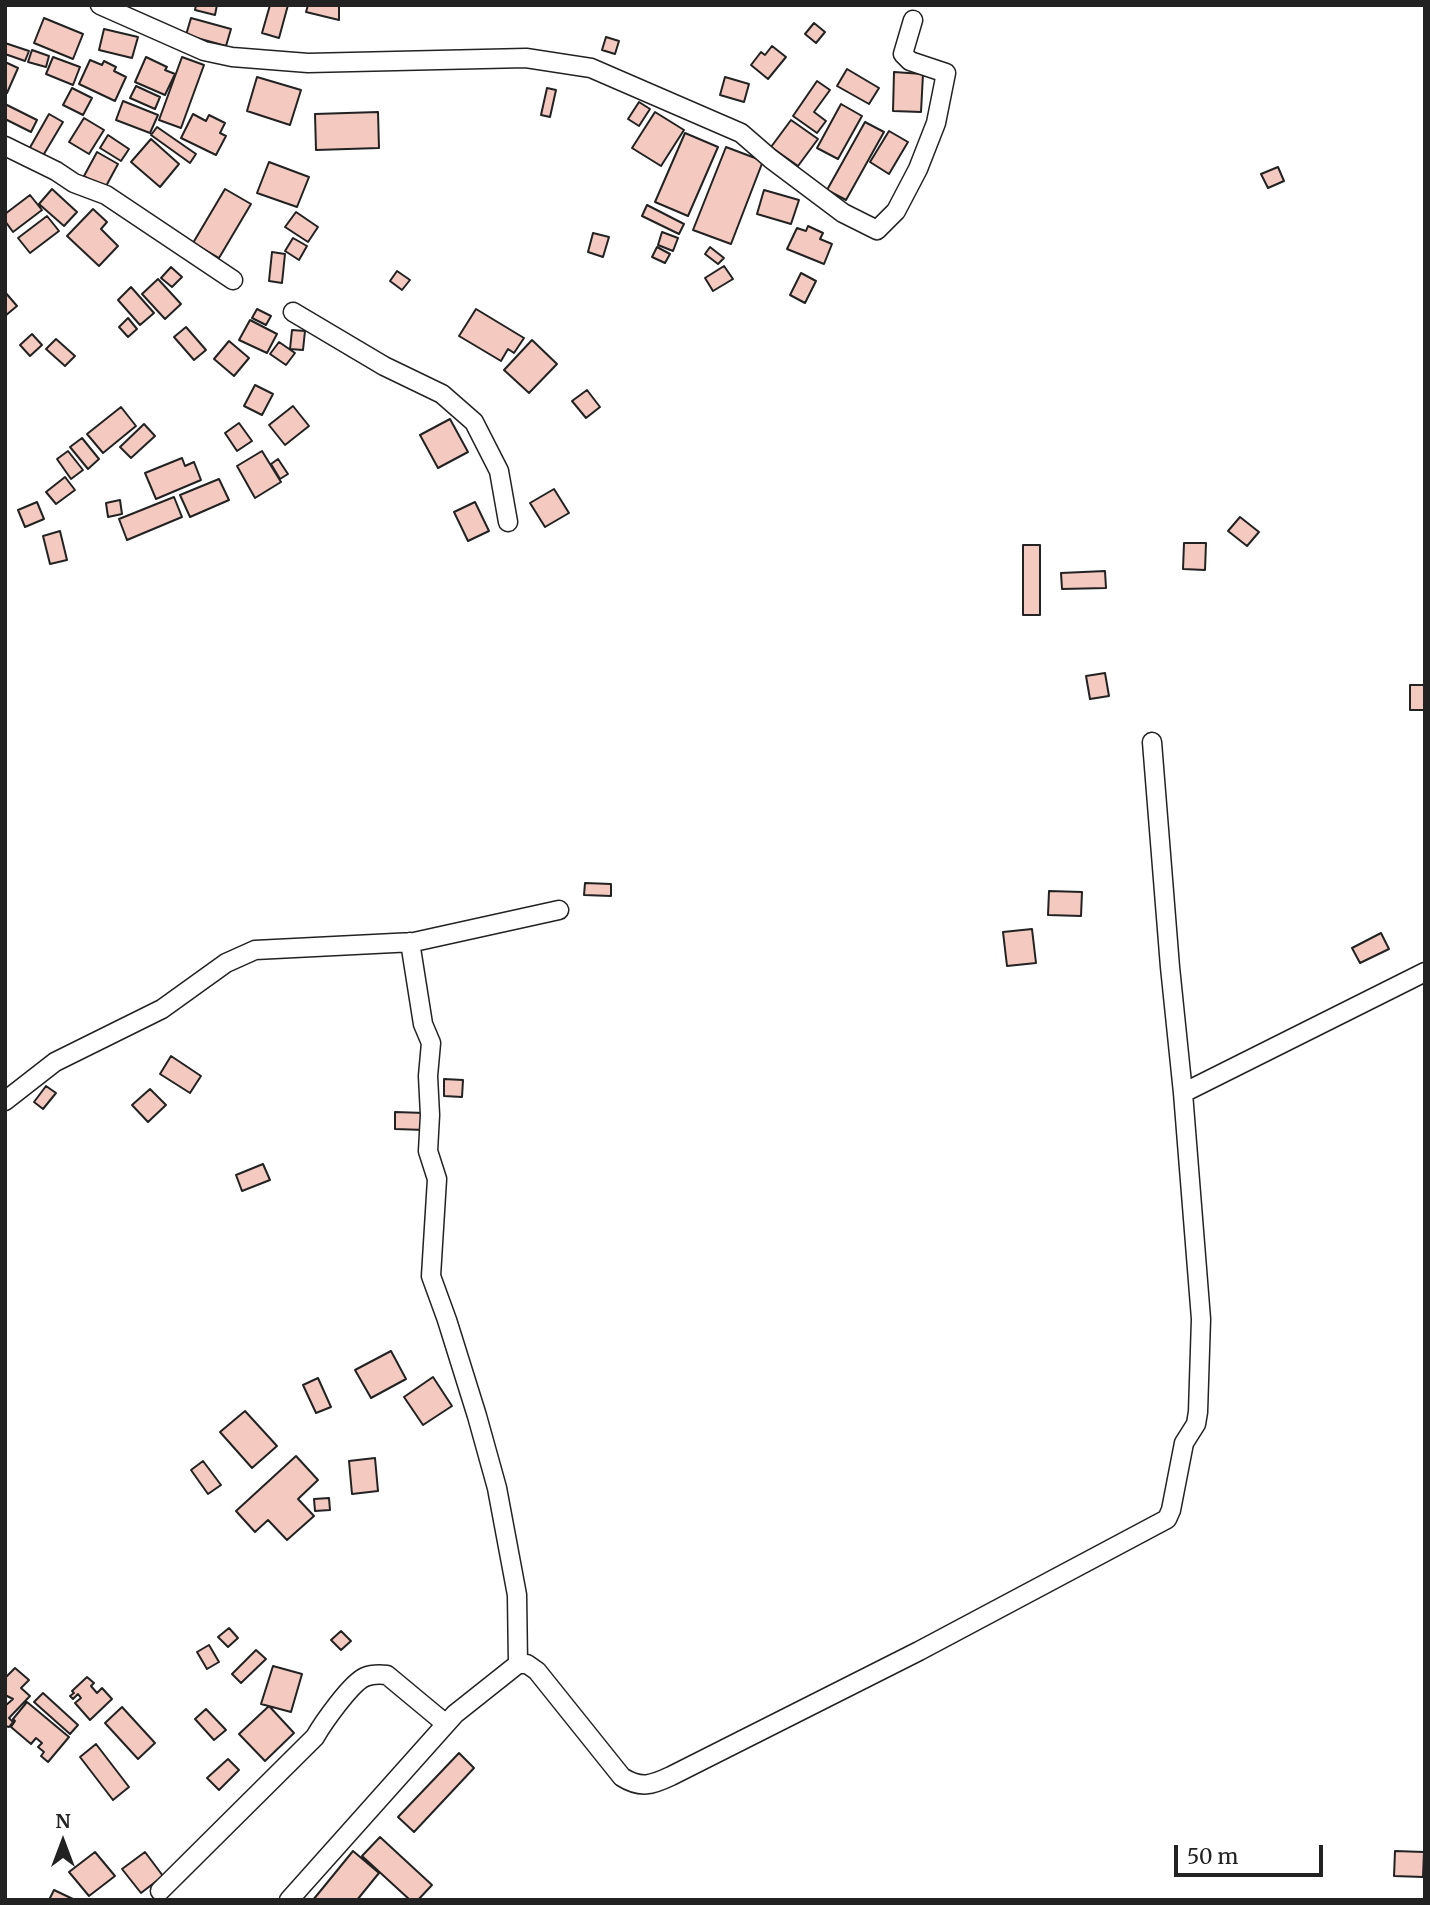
<!DOCTYPE html>
<style>
body{margin:0}
#map{position:relative;width:1430px;height:1905px;overflow:hidden;background:#fff;font-family:Merriweather,serif}
canvas{display:block}
.frame{position:absolute;inset:0;border:7px solid #222;pointer-events:none}
.north{position:absolute;left:28px;top:1807px;width:70px;height:70px;-webkit-text-stroke:5px #fff;paint-order:stroke;rotate:0deg;font-size:19px;font-weight:700;line-height:28px;text-align:center;color:#222}
.north::after{content:'';display:block;margin:auto;width:24px;height:32px;background:#222;clip-path:polygon(50% 0,100% 100%,50% 72%,0 100%)}
.scale{position:absolute;left:1174px;top:1845px;width:149px;height:32px;box-sizing:border-box;border:4px solid #222;border-top:0;padding-left:9px;font-size:21px;line-height:24px;white-space:nowrap;color:#222;-webkit-text-stroke:5px #fff;paint-order:stroke}
</style>
<div id="map">
<canvas width="1430" height="1905"></canvas>
<div class="frame"></div>
<div class="north">N</div>
<div class="scale">50 m</div>
</div>
<script>
const ctx = document.querySelector('canvas').getContext('2d');
ctx.lineJoin = 'round';
function fillPath(path, color) { ctx.fillStyle = color; ctx.fill(path, 'evenodd'); }
function trace(path, color, width, dash) { ctx.strokeStyle = color; ctx.lineWidth = width; ctx.lineCap = dash ? 'butt' : 'round'; ctx.setLineDash(dash || []); ctx.stroke(path); }
const building = new Path2D(`
 M 196,5 L 217,5 L 215,15 L 195,10 Z
 M 270,5 L 288,5 L 279,38 L 262,33 Z
 M 308,5 L 339,5 L 339,20 L 306,12 Z
 M 44,18 L 83,34 L 73,59 L 34,43 Z
 M 191,18 L 231,29 L 226,46 L 186,35 Z
 M 814,23 L 825,32 L 816,43 L 805,34 Z
 M 104,29 L 138,37 L 132,58 L 99,50 Z
 M 606,37 L 619,41 L 615,54 L 602,50 Z
 M 5,43 L 29,51 L 25,61 L 5,54 Z
 M 772,46 L 786,57 L 768,79 L 751,65 L 761,52 L 765,55 Z
 M 32,50 L 49,56 L 46,67 L 28,62 Z
 M 53,57 L 80,67 L 73,85 L 46,74 Z
 M 146,57 L 167,67 L 165,70 L 175,74 L 165,95 L 135,82 Z
 M 182,57 L 204,65 L 181,128 L 159,120 Z
 M 90,60 L 102,65 L 104,61 L 116,67 L 114,71 L 126,77 L 115,101 L 79,84 Z
 M 5,62 L 18,68 L 7,93 L 5,92 Z
 M 847,69 L 879,88 L 869,104 L 837,86 Z
 M 894,72 L 923,74 L 921,112 L 893,111 Z
 M 257,77 L 301,90 L 290,125 L 247,111 Z
 M 725,77 L 749,84 L 744,102 L 720,95 Z
 M 817,81 L 830,90 L 814,112 L 826,121 L 817,133 L 793,116 Z
 M 136,86 L 160,97 L 155,109 L 130,98 Z
 M 72,88 L 92,98 L 83,115 L 63,105 Z
 M 547,88 L 556,90 L 550,117 L 541,115 Z
 M 123,101 L 158,115 L 150,133 L 116,120 Z
 M 639,102 L 650,109 L 639,126 L 628,119 Z
 M 5,104 L 37,120 L 31,132 L 5,119 Z
 M 841,104 L 862,116 L 838,159 L 817,148 Z
 M 378,112 L 379,148 L 316,150 L 315,114 Z
 M 655,112 L 684,130 L 661,166 L 632,148 Z
 M 49,114 L 63,122 L 41,159 L 28,151 Z
 M 193,114 L 206,121 L 209,115 L 225,123 L 220,133 L 226,136 L 216,155 L 181,138 Z
 M 84,118 L 104,130 L 89,154 L 69,142 Z
 M 791,120 L 818,139 L 798,166 L 771,147 Z
 M 865,122 L 884,132 L 846,200 L 827,190 Z
 M 157,127 L 196,154 L 190,163 L 151,135 Z
 M 889,131 L 908,142 L 889,174 L 870,162 Z
 M 685,133 L 718,147 L 688,216 L 655,202 Z
 M 108,135 L 129,149 L 121,161 L 100,148 Z
 M 151,139 L 179,164 L 160,187 L 131,162 Z
 M 726,147 L 763,161 L 731,244 L 693,230 Z
 M 97,152 L 118,164 L 105,188 L 84,176 Z
 M 269,162 L 309,177 L 297,207 L 257,193 Z
 M 1278,167 L 1284,181 L 1268,188 L 1261,174 Z
 M 52,189 L 77,212 L 64,226 L 39,204 Z
 M 225,189 L 251,204 L 219,258 L 193,243 Z
 M 764,190 L 799,200 L 791,224 L 757,214 Z
 M 30,195 L 42,210 L 13,232 L 5,221 L 5,214 Z
 M 647,205 L 684,224 L 679,234 L 642,216 Z
 M 93,209 L 107,222 L 101,229 L 118,246 L 99,266 L 67,236 Z
 M 296,212 L 318,227 L 308,242 L 285,227 Z
 M 47,216 L 59,231 L 30,253 L 18,238 Z
 M 808,226 L 823,233 L 820,239 L 832,244 L 824,264 L 787,249 L 797,228 L 806,231 Z
 M 662,232 L 678,238 L 673,251 L 658,245 Z
 M 593,233 L 609,237 L 603,257 L 588,252 Z
 M 293,238 L 307,246 L 299,260 L 285,251 Z
 M 657,247 L 670,254 L 665,263 L 652,257 Z
 M 710,247 L 724,258 L 718,264 L 705,254 Z
 M 272,252 L 285,254 L 282,283 L 269,281 Z
 M 724,266 L 733,279 L 713,291 L 705,278 Z
 M 171,267 L 182,277 L 172,287 L 161,278 Z
 M 397,271 L 410,280 L 402,290 L 390,281 Z
 M 801,273 L 816,281 L 805,303 L 790,295 Z
 M 158,279 L 181,304 L 165,319 L 142,294 Z
 M 131,287 L 154,313 L 140,325 L 118,300 Z
 M 5,292 L 17,306 L 5,316 Z
 M 257,309 L 271,316 L 266,325 L 252,318 Z
 M 476,309 L 524,338 L 514,353 L 508,349 L 501,361 L 459,336 Z
 M 128,318 L 137,329 L 128,337 L 119,327 Z
 M 250,320 L 277,334 L 267,353 L 239,340 Z
 M 186,327 L 206,350 L 194,360 L 174,337 Z
 M 292,330 L 305,331 L 303,350 L 290,349 Z
 M 32,334 L 42,345 L 30,356 L 20,345 Z
 M 56,339 L 75,356 L 65,366 L 46,349 Z
 M 532,340 L 557,364 L 529,393 L 504,370 Z
 M 229,341 L 249,358 L 234,376 L 214,359 Z
 M 279,342 L 295,353 L 286,365 L 270,354 Z
 M 255,385 L 273,394 L 262,415 L 244,406 Z
 M 587,390 L 600,407 L 586,418 L 572,401 Z
 M 293,406 L 309,426 L 285,445 L 269,425 Z
 M 121,407 L 136,426 L 103,453 L 87,434 Z
 M 450,419 L 468,452 L 438,468 L 420,435 Z
 M 239,423 L 252,441 L 237,451 L 225,433 Z
 M 144,424 L 155,436 L 131,458 L 120,447 Z
 M 82,438 L 99,459 L 88,469 L 70,447 Z
 M 68,451 L 83,470 L 71,479 L 57,459 Z
 M 262,451 L 281,482 L 255,498 L 237,466 Z
 M 182,458 L 185,466 L 194,462 L 201,480 L 156,499 L 145,473 Z
 M 278,459 L 288,474 L 280,479 L 271,464 Z
 M 65,477 L 75,490 L 56,504 L 46,492 Z
 M 219,479 L 229,500 L 190,517 L 180,495 Z
 M 554,489 L 569,513 L 545,527 L 530,503 Z
 M 174,497 L 182,517 L 127,540 L 119,519 Z
 M 120,500 L 122,514 L 108,517 L 106,503 Z
 M 37,502 L 44,519 L 25,527 L 18,510 Z
 M 475,502 L 489,531 L 468,541 L 454,512 Z
 M 1240,517 L 1259,532 L 1247,546 L 1228,531 Z
 M 60,531 L 67,560 L 50,564 L 43,536 Z
 M 1184,543 L 1206,543 L 1205,570 L 1183,569 Z
 M 1023,545 L 1040,545 L 1040,615 L 1023,615 Z
 M 1105,571 L 1106,588 L 1062,589 L 1061,573 Z
 M 1105,673 L 1109,696 L 1090,699 L 1086,676 Z
 M 1410,685 L 1425,685 L 1425,710 L 1410,710 Z
 M 585,883 L 611,884 L 611,896 L 584,895 Z
 M 1049,891 L 1082,892 L 1081,916 L 1048,915 Z
 M 1032,929 L 1036,963 L 1007,966 L 1003,932 Z
 M 1381,933 L 1389,949 L 1360,963 L 1352,948 Z
 M 171,1056 L 201,1076 L 190,1093 L 160,1074 Z
 M 444,1079 L 463,1080 L 462,1097 L 444,1096 Z
 M 46,1086 L 56,1093 L 43,1109 L 34,1102 Z
 M 150,1089 L 166,1105 L 148,1122 L 132,1105 Z
 M 395,1112 L 425,1113 L 425,1130 L 395,1129 Z
 M 263,1164 L 270,1180 L 242,1191 L 236,1175 Z
 M 391,1351 L 406,1379 L 371,1398 L 355,1370 Z
 M 433,1377 L 452,1406 L 423,1425 L 404,1397 Z
 M 318,1378 L 331,1407 L 316,1413 L 303,1385 Z
 M 245,1411 L 277,1446 L 252,1468 L 220,1432 Z
 M 296,1456 L 318,1480 L 298,1499 L 314,1516 L 287,1540 L 268,1520 L 255,1532 L 236,1511 Z
 M 375,1458 L 378,1491 L 352,1494 L 349,1461 Z
 M 203,1461 L 221,1485 L 208,1494 L 191,1470 Z
 M 329,1498 L 330,1510 L 315,1511 L 314,1499 Z
 M 229,1628 L 238,1638 L 228,1647 L 218,1637 Z
 M 341,1631 L 351,1641 L 341,1650 L 331,1640 Z
 M 209,1645 L 219,1662 L 207,1669 L 197,1652 Z
 M 256,1650 L 266,1659 L 241,1683 L 232,1674 Z
 M 273,1666 L 302,1674 L 291,1712 L 261,1704 Z
 M 15,1668 L 29,1680 L 21,1688 L 30,1696 L 9,1718 L 13,1722 L 9,1727 L 5,1726 L 5,1706 L 13,1699 L 5,1695 L 5,1678 Z
 M 87,1677 L 94,1683 L 91,1686 L 97,1693 L 102,1688 L 112,1699 L 90,1720 L 75,1703 L 81,1698 L 78,1694 L 73,1699 L 70,1696 L 74,1693 L 72,1691 Z
 M 43,1693 L 78,1725 L 70,1734 L 34,1702 Z
 M 27,1702 L 69,1737 L 48,1762 L 41,1756 L 44,1752 L 38,1747 L 42,1743 L 36,1738 L 31,1744 L 11,1727 L 15,1721 L 13,1719 Z
 M 269,1706 L 294,1733 L 265,1761 L 239,1734 Z
 M 122,1707 L 155,1743 L 138,1759 L 105,1723 Z
 M 206,1709 L 226,1730 L 214,1740 L 195,1719 Z
 M 96,1744 L 129,1787 L 113,1800 L 80,1757 Z
 M 459,1753 L 474,1768 L 414,1832 L 398,1817 Z
 M 228,1759 L 239,1770 L 219,1790 L 207,1778 Z
 M 380,1837 L 432,1885 L 418,1900 L 410,1900 L 362,1856 Z
 M 353,1851 L 379,1873 L 357,1900 L 313,1900 Z
 M 1395,1851 L 1424,1852 L 1423,1877 L 1394,1876 Z
 M 95,1852 L 115,1876 L 89,1896 L 69,1872 Z
 M 145,1852 L 163,1876 L 141,1893 L 122,1869 Z
 M 54,1890 L 75,1900 L 49,1900 Z`);
fillPath(building, '#f3c9c0');
trace(building, '#222', 2);
const minor = new Path2D(`
 M 100,5 L 204,51 L 232,57 L 308,63 L 526,58 L 591,68 L 741,133 L 771,159 L 843,213 L 877,230 L 896,211 L 918,169 L 936,123 L 946,73 L 910,61 L 903,54 L 913,20
 M 5,146 L 56,171 L 74,183 L 106,195 L 233,280
 M 293,312 L 384,366 L 442,394 L 474,422 L 499,471 L 508,522
 M 410,942 L 423,1024 L 431,1043 L 428,1076 L 430,1115 L 428,1151 L 437,1179 L 431,1276 L 447,1320 L 477,1416 L 497,1488 L 517,1595 L 518,1664
 M 1183,1093 L 1425,972
 M 5,1101 L 55,1062 L 162,1009 L 226,963 L 255,950 L 414,942 L 559,910
 M 160,1891 L 315,1737 C 323,1723 351,1683 365,1677 C 372,1674 378,1674 387,1675 L 446,1724
 M 289,1900 L 455,1714 L 518,1664 L 527,1664 L 537,1671 L 622,1777 C 641,1789 652,1785 671,1776 L 919,1651 L 1167,1519 L 1171,1510 L 1184,1443 L 1196,1424 L 1198,1412 L 1201,1319 L 1183,1093 L 1170,967 L 1152,742`);
trace(minor, '#222', 21);
trace(minor, '#fff', 18);
</script>
